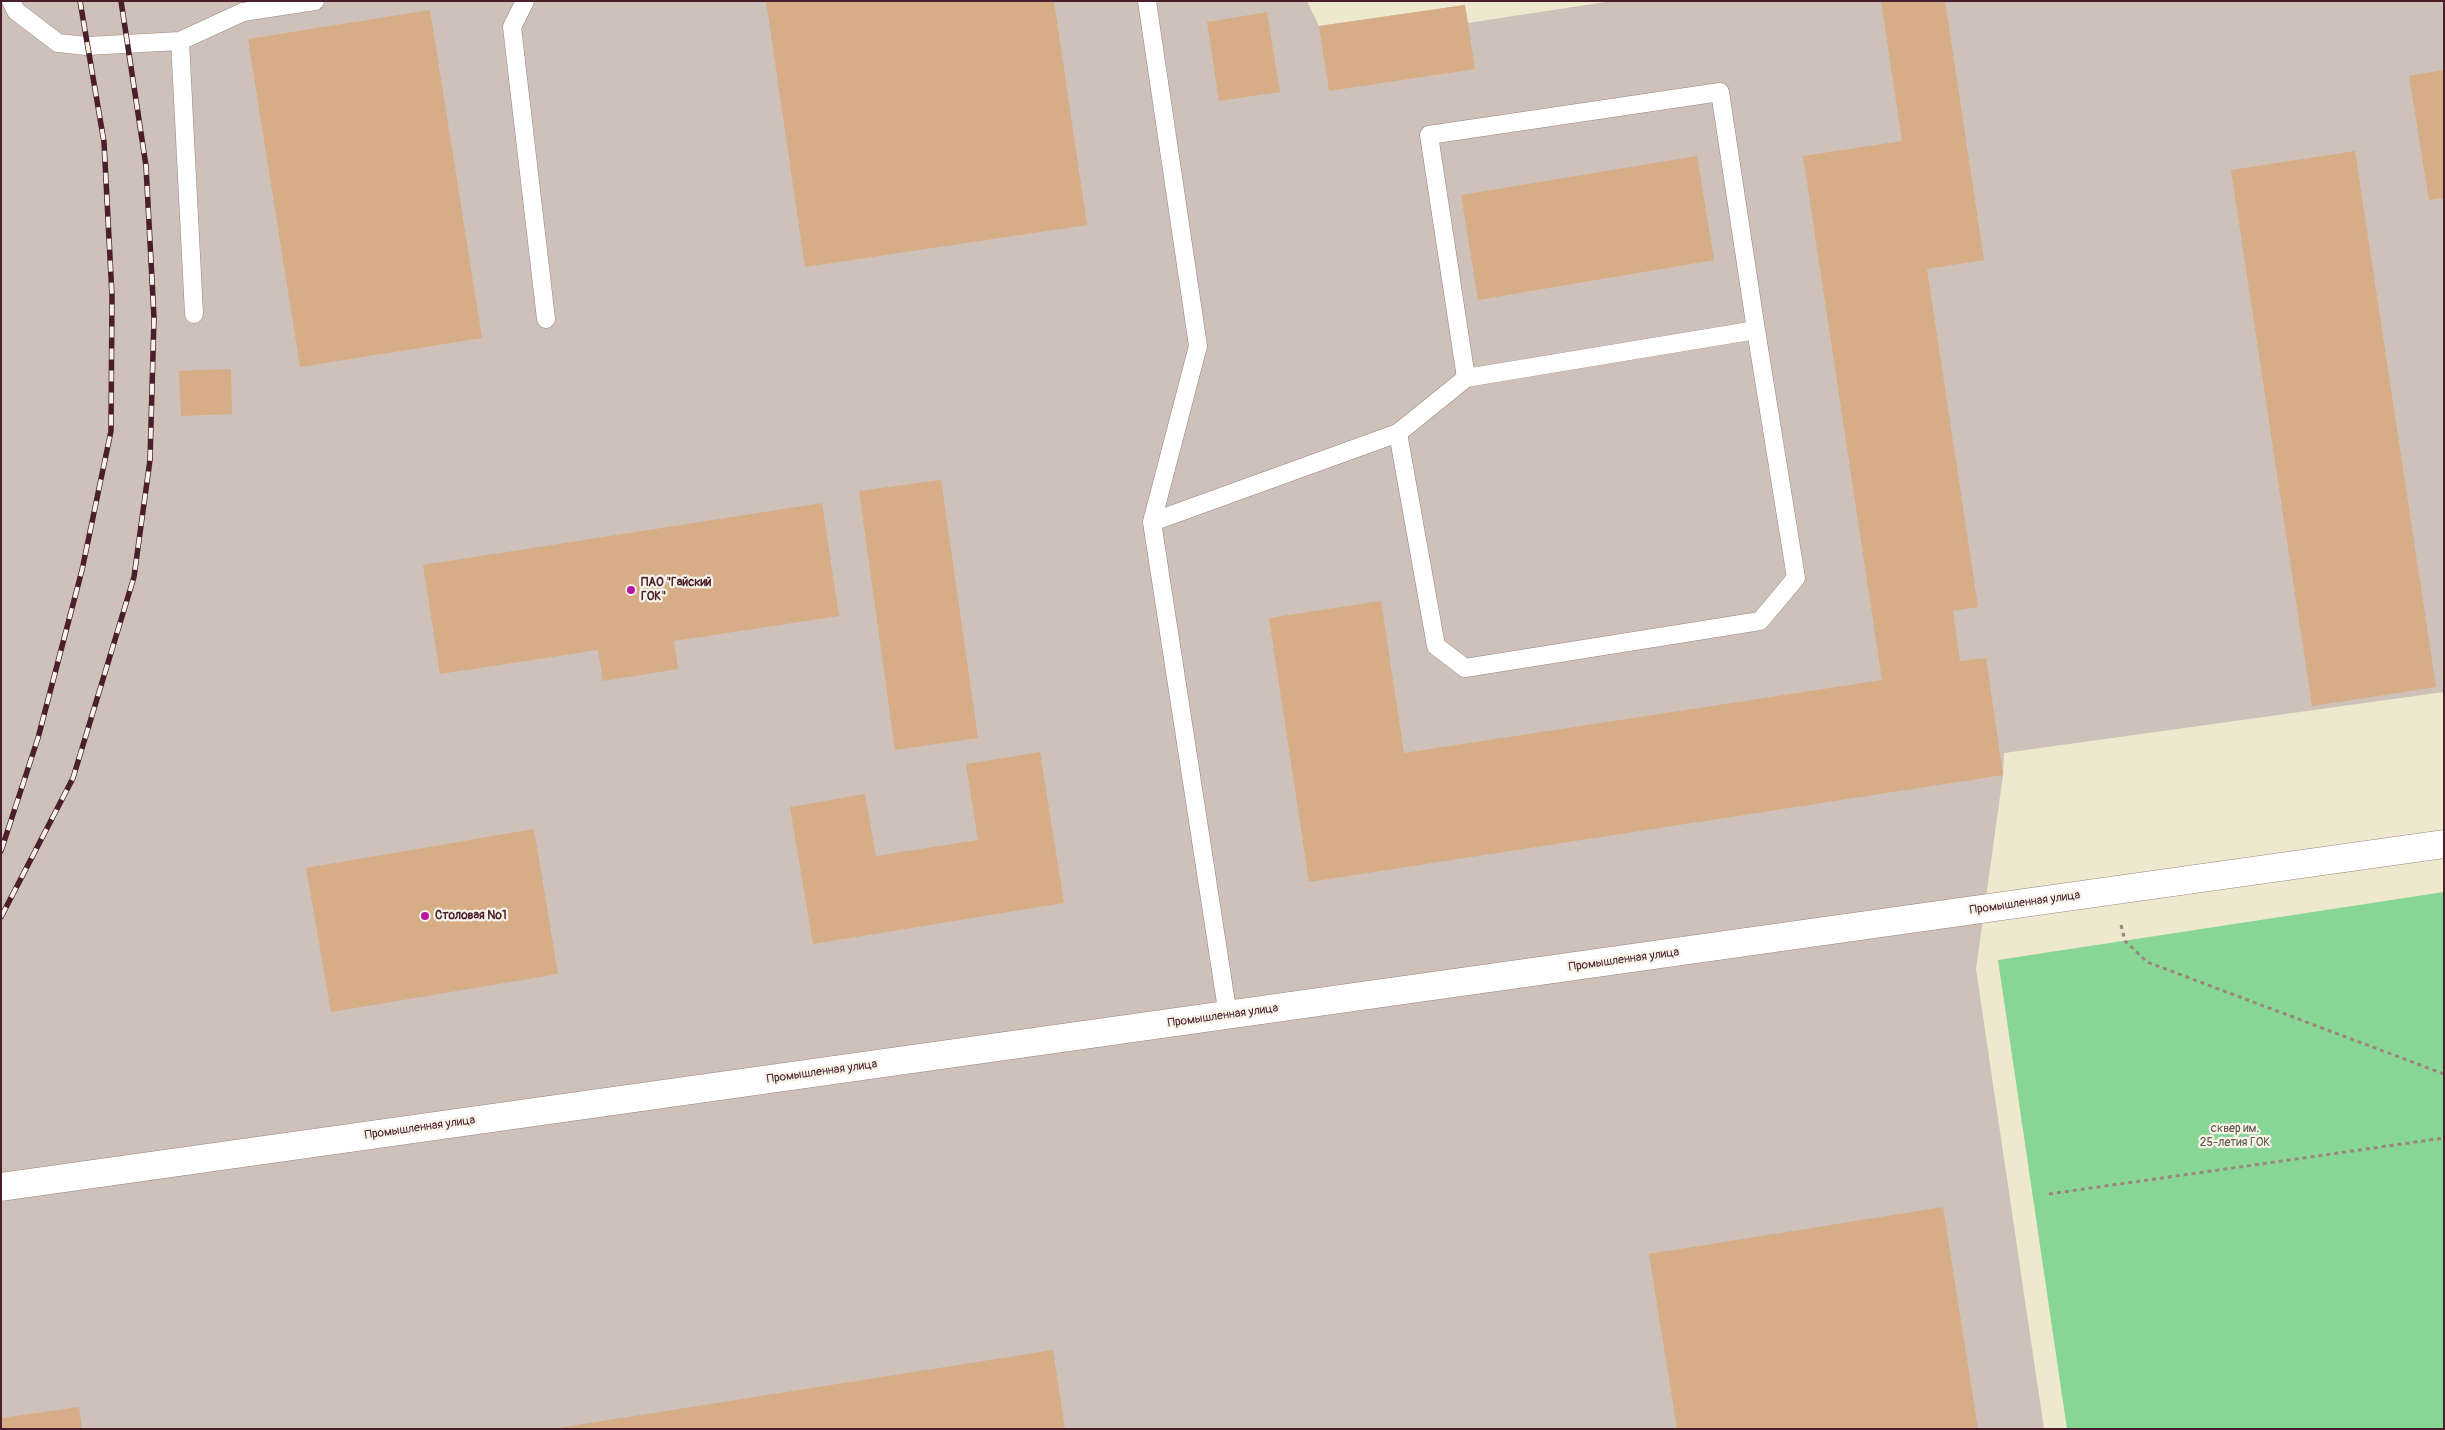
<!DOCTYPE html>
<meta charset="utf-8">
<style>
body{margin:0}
#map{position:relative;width:2445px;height:1430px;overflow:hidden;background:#eee8ce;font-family:Pangolin,sans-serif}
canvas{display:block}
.frame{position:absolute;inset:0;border:2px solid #4a1f2b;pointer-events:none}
</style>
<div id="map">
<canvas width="2445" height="1430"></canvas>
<div class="frame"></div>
</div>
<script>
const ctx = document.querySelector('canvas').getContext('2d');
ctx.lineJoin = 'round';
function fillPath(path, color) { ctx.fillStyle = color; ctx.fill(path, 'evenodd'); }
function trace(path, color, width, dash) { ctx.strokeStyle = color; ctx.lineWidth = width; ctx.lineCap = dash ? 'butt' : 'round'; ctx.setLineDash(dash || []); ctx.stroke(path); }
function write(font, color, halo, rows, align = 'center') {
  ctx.font = font + ' Pangolin,sans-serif'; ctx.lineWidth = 4.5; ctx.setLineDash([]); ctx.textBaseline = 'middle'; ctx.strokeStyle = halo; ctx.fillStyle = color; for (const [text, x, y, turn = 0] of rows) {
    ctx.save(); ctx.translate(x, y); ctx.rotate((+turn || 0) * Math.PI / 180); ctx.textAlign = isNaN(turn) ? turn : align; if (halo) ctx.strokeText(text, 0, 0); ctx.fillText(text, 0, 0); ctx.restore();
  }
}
fillPath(new Path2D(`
 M 1,1 L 1307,1 L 1319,26 L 1465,5 L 1468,23 L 1612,1 L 2444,1 L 2444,692 L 2004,753 L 2003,775 L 1976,969 L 2044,1429 L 1,1429 Z`), '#cec1ba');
fillPath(new Path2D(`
 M 2444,892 L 2444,1429 L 2067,1429 L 1998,960 Z`), '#87d696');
fillPath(new Path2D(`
 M 766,1 L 1054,1 L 1087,225 L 805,267 Z
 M 1881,1 L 1945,1 L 1984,260 L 1927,269 L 1978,607 L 1953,611 L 1960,661 L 1986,658 L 2003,775 L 1309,882 L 1269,618 L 1381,601 L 1404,753 L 1882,680 L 1803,156 L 1902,141 Z
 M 1465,5 L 1475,69 L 1329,91 L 1319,26 Z
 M 430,10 L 482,338 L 300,367 L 248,39 Z
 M 1267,12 L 1280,92 L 1219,101 L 1207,22 Z
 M 2444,70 L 2444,198 L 2429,200 L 2409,76 Z
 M 2355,151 L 2436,687 L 2312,706 L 2231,170 Z
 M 1697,156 L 1714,260 L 1478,300 L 1461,195 Z
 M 231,369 L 232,414 L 181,416 L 179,371 Z
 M 941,480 L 978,738 L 895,750 L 859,491 Z
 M 822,503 L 839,616 L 674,641 L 678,669 L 603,681 L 598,650 L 440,674 L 423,565 Z
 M 1040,752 L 1064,903 L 813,944 L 790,807 L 865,794 L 876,856 L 978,840 L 966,764 Z
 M 534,829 L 558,974 L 331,1012 L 306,868 Z
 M 1943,1207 L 1978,1429 L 1677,1429 L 1649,1254 Z
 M 1053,1350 L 1065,1429 L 558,1429 L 558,1428 Z
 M 79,1407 L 82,1429 L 1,1429 L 1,1418 Z`), '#d6ad86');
const service = new Path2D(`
 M 11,1 L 16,11 L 58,43 L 87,46 L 180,41 L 194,314
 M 525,1 L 512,27 L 546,319
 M 1147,1 L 1198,346 L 1152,522 L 1228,1016
 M 180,41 L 243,12 L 315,1
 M 1398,433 L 1436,646 L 1465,668 L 1760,621 L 1796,578 L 1756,330 L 1466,378
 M 1152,522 L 1398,433 L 1466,378 L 1429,135 L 1720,92 L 1756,330`);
const minor = new Path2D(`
 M 1,1187 L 2444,844`);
trace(service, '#9c847c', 19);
trace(minor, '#9c847c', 29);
trace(new Path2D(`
 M 2121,925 L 2125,941 L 2147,962 L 2444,1074
 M 2049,1194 L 2444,1138`), '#9c847c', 3, [4, 4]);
trace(service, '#fff', 18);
trace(minor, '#fff', 28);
const rail = new Path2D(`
 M 1,851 L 38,738 L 82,570 L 111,431 L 112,296 L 104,142 L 80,1
 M 1,917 L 73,778 L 134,577 L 150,460 L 154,318 L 146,166 L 121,1`);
trace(rail, '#4a1f2b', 5.5);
trace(rail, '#f7f3e8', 4, [11]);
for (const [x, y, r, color] of [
 [631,590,5,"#b5179e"],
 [425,916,5,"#b5179e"]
]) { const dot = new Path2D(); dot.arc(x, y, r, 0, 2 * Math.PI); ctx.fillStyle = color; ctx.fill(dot); trace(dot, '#f7f3e8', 2); }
write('bold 12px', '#4a1f2b', '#f7f3e8', [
 ["ПАО \"Гайский",641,583],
 ["ГОК\"",641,597],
 ["Столовая №1",435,916]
], 'left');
write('12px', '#4a1f2b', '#f7f3e8', [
 ["Промышленная улица",2025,903,-8],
 ["Промышленная улица",1624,960,-8],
 ["Промышленная улица",1223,1016,-8],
 ["Промышленная улица",822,1072,-8],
 ["Промышленная улица",420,1128,-8]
]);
write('12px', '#5c564b', '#f7f3e8', [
 ["сквер им.",2235,1129],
 ["25-летия ГОК",2235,1143]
]);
</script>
